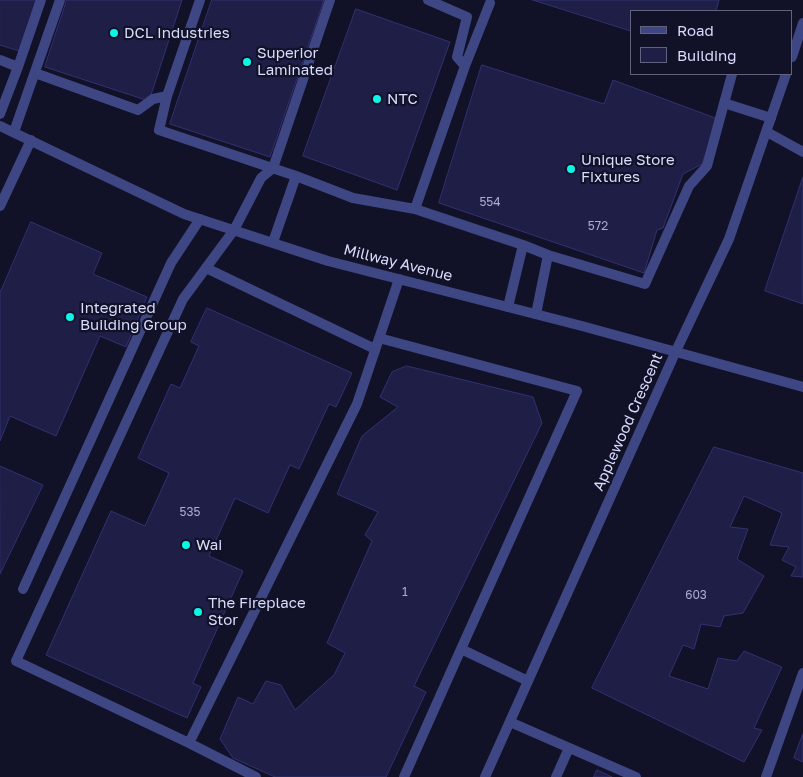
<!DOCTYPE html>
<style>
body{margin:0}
#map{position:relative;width:803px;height:777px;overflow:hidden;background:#111127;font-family:"Golos Text",sans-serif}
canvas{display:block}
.legend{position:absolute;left:630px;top:10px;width:162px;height:65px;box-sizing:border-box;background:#111127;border:1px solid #61627d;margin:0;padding:6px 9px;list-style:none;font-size:15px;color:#d9dbfd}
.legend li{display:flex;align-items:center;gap:10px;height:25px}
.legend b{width:25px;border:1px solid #61627d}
</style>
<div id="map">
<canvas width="803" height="777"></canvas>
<ul class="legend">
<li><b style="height:6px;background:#3e4784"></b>Road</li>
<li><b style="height:14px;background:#1f1e47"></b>Building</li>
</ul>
</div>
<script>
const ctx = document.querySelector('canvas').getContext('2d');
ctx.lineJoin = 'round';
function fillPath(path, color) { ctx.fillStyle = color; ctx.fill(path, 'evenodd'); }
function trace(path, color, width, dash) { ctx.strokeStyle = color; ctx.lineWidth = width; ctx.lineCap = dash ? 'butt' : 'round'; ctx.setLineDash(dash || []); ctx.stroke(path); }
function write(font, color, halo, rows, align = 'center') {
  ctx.font = font + ' "Golos Text",sans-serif'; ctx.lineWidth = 4.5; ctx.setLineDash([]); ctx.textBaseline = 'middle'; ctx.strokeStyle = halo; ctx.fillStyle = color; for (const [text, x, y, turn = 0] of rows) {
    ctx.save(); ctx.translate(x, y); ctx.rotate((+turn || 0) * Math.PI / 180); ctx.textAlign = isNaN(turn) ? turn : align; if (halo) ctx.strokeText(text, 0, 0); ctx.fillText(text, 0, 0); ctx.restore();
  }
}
const building = new Path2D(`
 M 0,0 L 36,0 L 19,51 L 0,45 Z
 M 67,0 L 182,0 L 149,101 L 45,67 Z
 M 212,0 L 324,0 L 270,157 L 170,124 Z
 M 533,0 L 719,0 L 716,11 L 632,11 L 632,31 Z
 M 356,9 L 450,42 L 397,190 L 303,156 Z
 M 482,65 L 604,104 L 613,80 L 718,119 L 702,164 L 683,174 L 663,228 L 657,230 L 644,273 L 439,203 Z
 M 803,177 L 803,304 L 765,291 Z
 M 31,222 L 102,253 L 93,274 L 147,297 L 126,347 L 100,336 L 56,436 L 10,416 L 0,441 L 0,293 Z
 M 207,308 L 352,373 L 336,407 L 329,404 L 299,469 L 290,465 L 268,513 L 235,498 L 209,556 L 243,571 L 193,683 L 201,687 L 187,718 L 46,655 L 111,511 L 145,526 L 169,473 L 138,458 L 171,384 L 180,388 L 199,346 L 191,342 Z
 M 407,366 L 533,397 L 542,423 L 414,686 L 426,692 L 386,777 L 275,777 L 233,758 L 220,739 L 238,697 L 253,704 L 266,681 L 281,685 L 295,710 L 334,675 L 345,653 L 327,643 L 372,541 L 365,535 L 378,512 L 337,494 L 362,436 L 398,407 L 380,397 L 392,372 Z
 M 714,447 L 803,473 L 803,577 L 791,576 L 796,567 L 782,560 L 789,547 L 770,545 L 782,513 L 744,496 L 730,527 L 748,529 L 737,559 L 764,576 L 743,613 L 724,616 L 720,627 L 701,624 L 694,649 L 683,645 L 669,676 L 708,689 L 718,658 L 737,661 L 744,651 L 782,667 L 754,728 L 762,730 L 744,762 L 592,688 Z
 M 0,466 L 43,485 L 0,574 Z
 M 803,734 L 803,762 L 794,758 Z
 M 597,770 L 612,777 L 594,777 Z`);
fillPath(building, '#1f1e47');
trace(building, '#333172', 1);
trace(new Path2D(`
 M 428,0 L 467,17 L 457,57 L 465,66
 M 490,3 L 465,66 L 415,209 L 523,245 L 508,307
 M 0,60 L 18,67 L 0,114
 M 18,67 L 41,0
 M 35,73 L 138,110 L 153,99 L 167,96 L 200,0
 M 167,96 L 159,130 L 296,176
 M 724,103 L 771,118
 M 14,132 L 60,0
 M 767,132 L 803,152
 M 0,206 L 31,140
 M 273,242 L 296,176 L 353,198 L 415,209
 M 523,245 L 548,255
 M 206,268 L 375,349
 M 536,314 L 548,255 L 645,284 L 689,186 L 707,166 L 732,74
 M 379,338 L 577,391 L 461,649
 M 23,589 L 171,263 L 200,219
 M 510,722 L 636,777
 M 189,743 L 16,661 L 183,299 L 234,230 L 261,178 L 273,168 L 330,0
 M 256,777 L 189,743 L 357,404 L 399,279
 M 404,777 L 461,649 L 528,681
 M 556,777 L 569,748
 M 766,777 L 803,673`), '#3e4784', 10);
trace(new Path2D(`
 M 792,57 L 803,23
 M 0,126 L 184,214 L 328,261 L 582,326 L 803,387
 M 485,777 L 675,353 L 729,239 L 786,74`), '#3e4784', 10);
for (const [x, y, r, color] of [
 [114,33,5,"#0df5e6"],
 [247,62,5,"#0df5e6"],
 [377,99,5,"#0df5e6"],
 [571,169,5,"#0df5e6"],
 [70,317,5,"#0df5e6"],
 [186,545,5,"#0df5e6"],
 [198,612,5,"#0df5e6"]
]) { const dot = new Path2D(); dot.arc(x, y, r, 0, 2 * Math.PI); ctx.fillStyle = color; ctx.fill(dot); trace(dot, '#111127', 2); }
write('12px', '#aaacd0', null, [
 ["554",490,202],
 ["572",598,226],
 ["535",190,512],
 ["1",405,592],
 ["603",696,595]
]);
write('15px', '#d9dbfd', '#111127', [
 ["DCL Industries",124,33],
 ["Superior",257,53],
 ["Laminated",257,70],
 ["NTC",387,99],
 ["Unique Store",581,160],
 ["Fixtures",581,177],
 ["Integrated",80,308],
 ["Building Group",80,325],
 ["Wai",196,545],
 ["The Fireplace",208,603],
 ["Stor",208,620]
], 'left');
write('15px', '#d9dbfd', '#111127', [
 ["Millway Avenue",398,263,14],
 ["Applewood Crescent",628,422,-66]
]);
</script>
